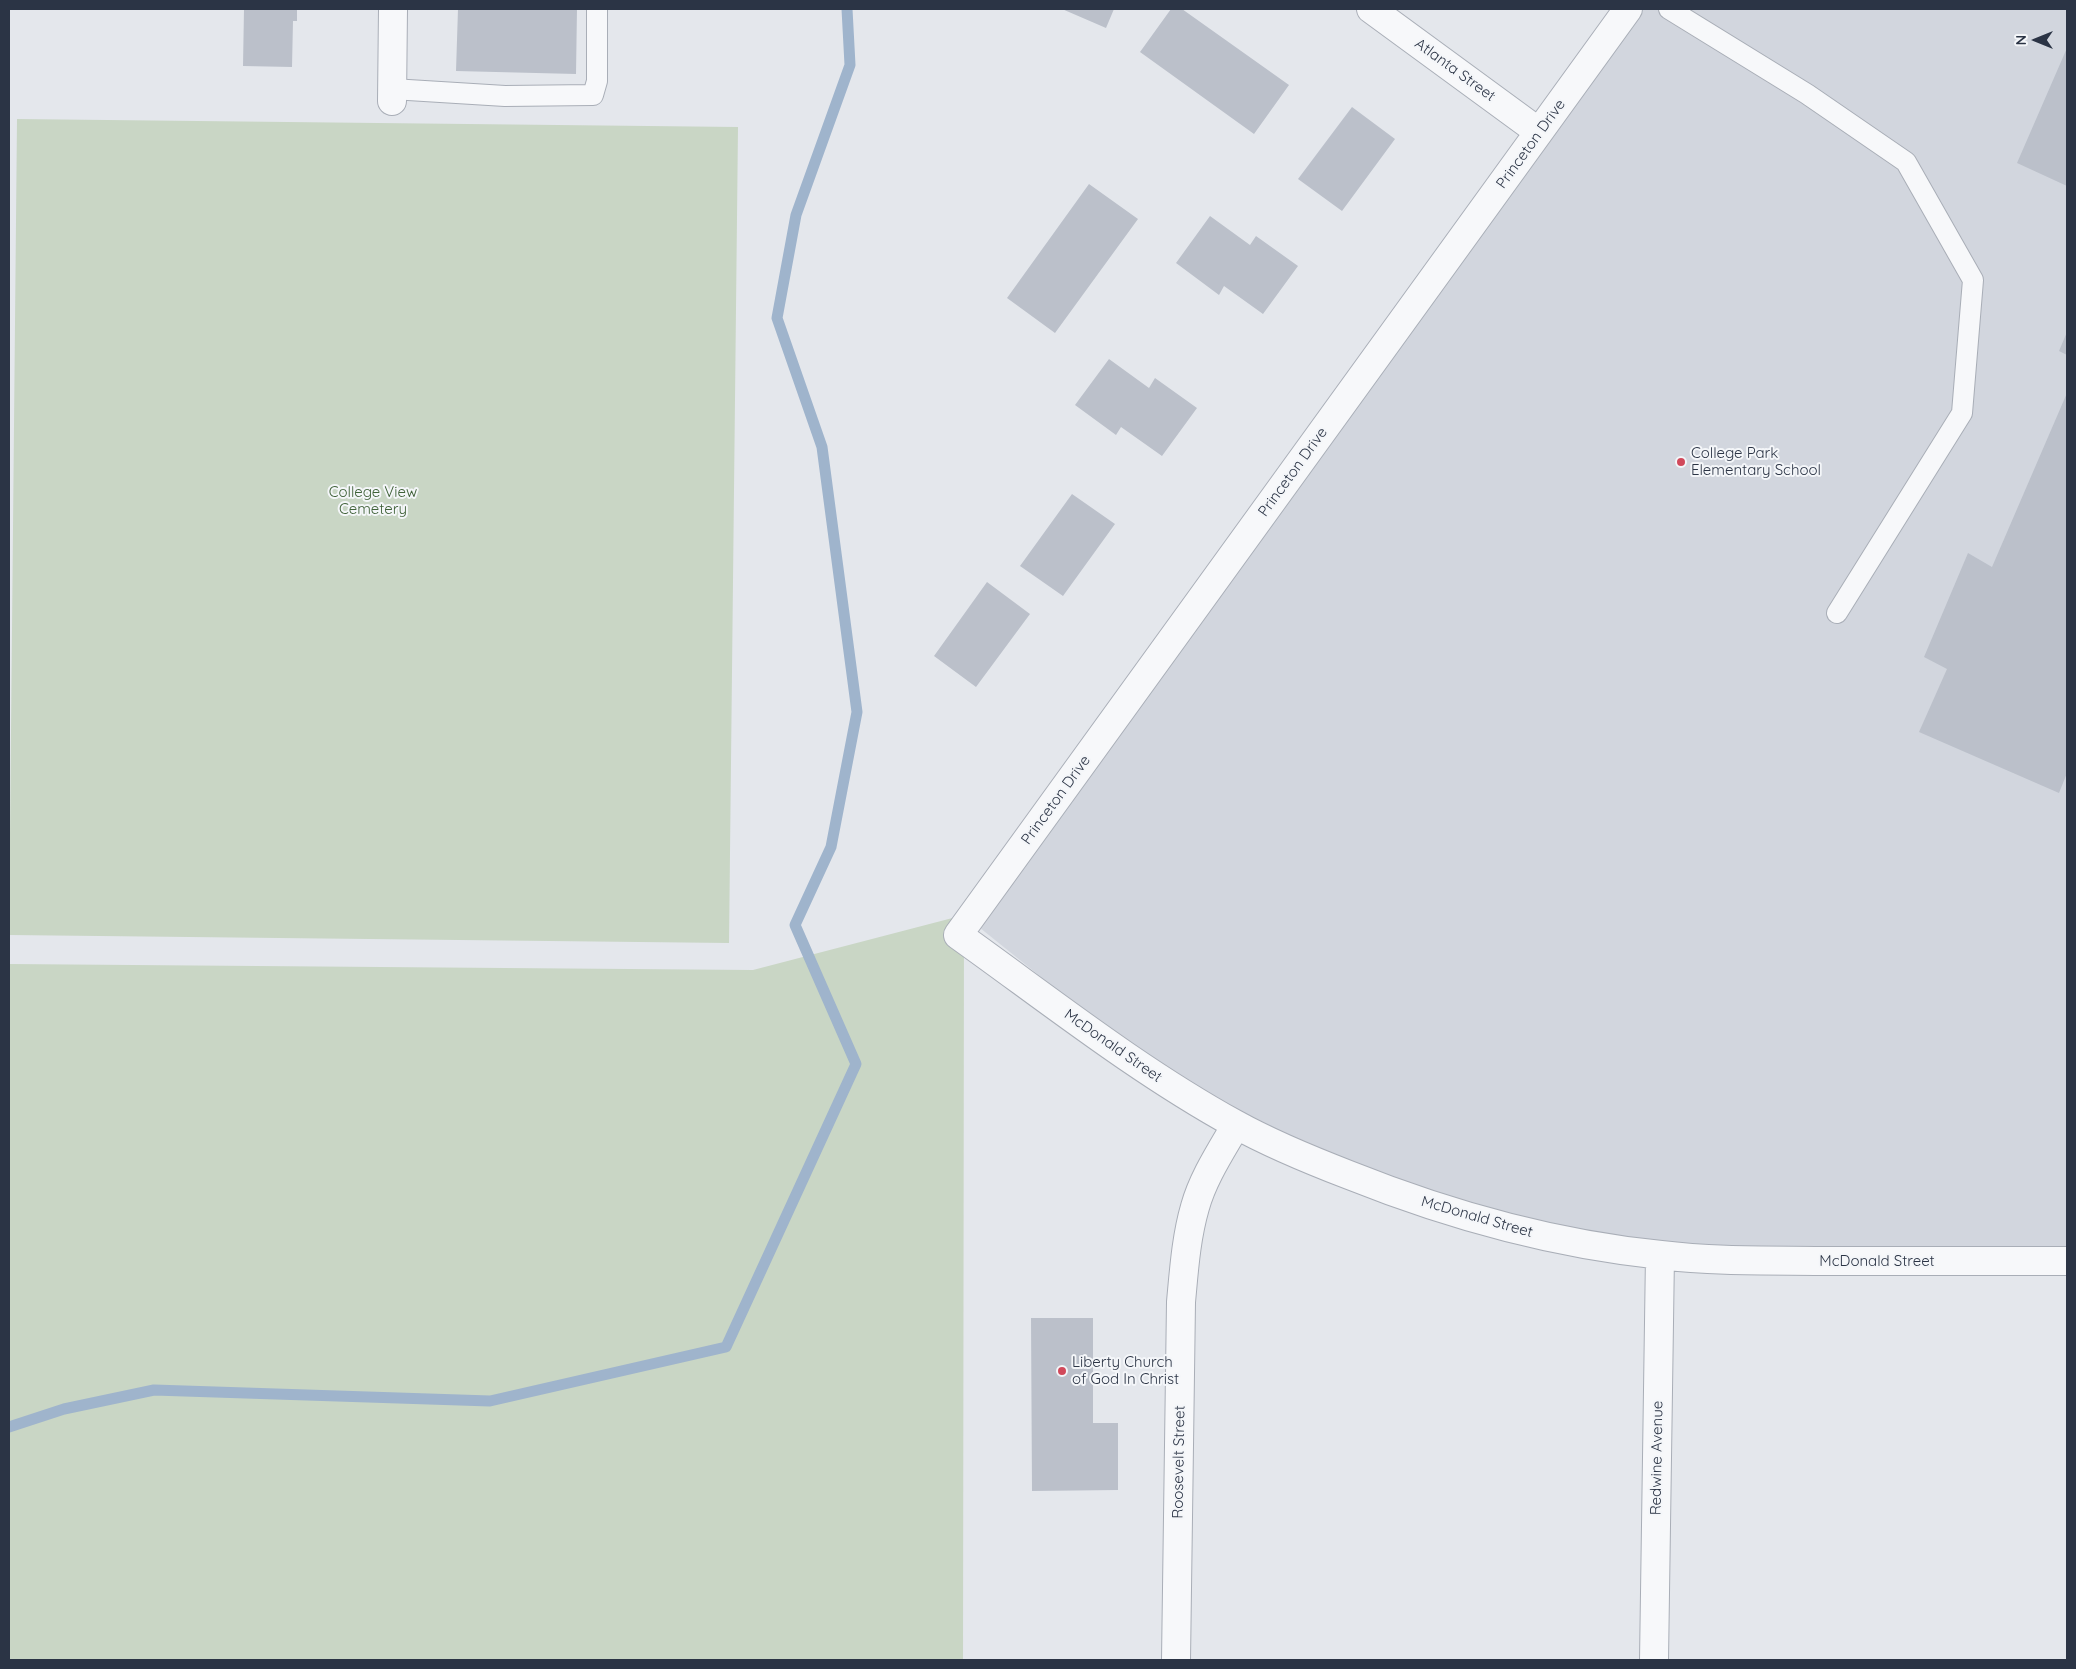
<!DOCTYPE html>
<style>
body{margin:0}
#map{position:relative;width:2076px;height:1669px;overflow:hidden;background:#e4e7ec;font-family:Quicksand,sans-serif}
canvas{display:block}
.frame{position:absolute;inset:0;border:10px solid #2b3445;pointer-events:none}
.north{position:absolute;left:2011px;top:15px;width:50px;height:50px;-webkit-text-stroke:4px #f4f6f9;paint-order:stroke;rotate:270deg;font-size:14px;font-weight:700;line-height:20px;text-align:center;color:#2b3445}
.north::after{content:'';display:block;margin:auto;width:18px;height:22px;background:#2b3445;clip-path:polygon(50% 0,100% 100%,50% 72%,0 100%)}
</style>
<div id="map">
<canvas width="2076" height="1669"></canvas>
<div class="frame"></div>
<div class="north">N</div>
</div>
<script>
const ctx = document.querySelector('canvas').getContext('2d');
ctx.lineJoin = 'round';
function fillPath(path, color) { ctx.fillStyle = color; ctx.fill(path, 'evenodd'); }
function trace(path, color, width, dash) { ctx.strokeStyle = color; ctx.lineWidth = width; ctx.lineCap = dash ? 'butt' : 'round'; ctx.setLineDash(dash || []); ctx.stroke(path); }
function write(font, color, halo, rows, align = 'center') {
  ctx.font = font + ' Quicksand,sans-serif'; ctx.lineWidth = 4; ctx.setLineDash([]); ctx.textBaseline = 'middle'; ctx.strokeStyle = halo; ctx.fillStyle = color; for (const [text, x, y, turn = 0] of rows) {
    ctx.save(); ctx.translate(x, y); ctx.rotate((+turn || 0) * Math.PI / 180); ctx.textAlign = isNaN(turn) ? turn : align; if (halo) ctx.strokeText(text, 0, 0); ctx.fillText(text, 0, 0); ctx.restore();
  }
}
fillPath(new Path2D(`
 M 1626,9 L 2067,9 L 2067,1248 L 1652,1246 L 1541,1227 L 1348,1173 L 1155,1069 L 964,915 Z`), '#d2d6de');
fillPath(new Path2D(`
 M 17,119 L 738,127 L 729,943 L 9,935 Z
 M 964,915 L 963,1660 L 9,1660 L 9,964 L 753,970 Z`), '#c9d6c5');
trace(new Path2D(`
 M 9,1427 L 64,1409 L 154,1390 L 490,1401 L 726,1347 L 856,1064 L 795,925 L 831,847 L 857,712 L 822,447 L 777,318 L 796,215 L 850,65 L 847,9`), '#9fb4cc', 11);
fillPath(new Path2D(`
 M 244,9 L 297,9 L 297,21 L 293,21 L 292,67 L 243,66 Z
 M 458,9 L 577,9 L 576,74 L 456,71 Z
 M 1062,9 L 1114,9 L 1106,28 Z
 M 1171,9 L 1182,9 L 1289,85 L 1254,134 L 1140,52 Z
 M 2067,48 L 2067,186 L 2017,163 Z
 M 1352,107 L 1395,139 L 1342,211 L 1298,179 Z
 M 1089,184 L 1138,219 L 1055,333 L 1007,298 Z
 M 1210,216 L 1250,245 L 1256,236 L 1298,266 L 1263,314 L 1224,286 L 1219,295 L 1176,263 Z
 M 2067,332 L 2067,355 L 2059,351 Z
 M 1109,359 L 1149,388 L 1155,378 L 1197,408 L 1162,456 L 1121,427 L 1116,435 L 1075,405 Z
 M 2067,393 L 2067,773 L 2059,793 L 1919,732 L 1947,669 L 1924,657 L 1968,553 L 1992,567 Z
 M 1072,494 L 1115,524 L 1063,596 L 1020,566 Z
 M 987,582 L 1030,614 L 976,687 L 934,656 Z
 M 1031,1318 L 1093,1318 L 1093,1423 L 1118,1423 L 1118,1490 L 1032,1491 Z`), '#bbc0ca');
const service = new Path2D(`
 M 1669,9 L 1807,94 L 1906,162 L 1973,280 L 1962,413 L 1837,613
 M 392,89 L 505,96 L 593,95 L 597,81 L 597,9`);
const minor = new Path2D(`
 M 1371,9 L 1539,132
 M 1628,9 L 958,935 C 1049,1000 1137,1070 1235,1124 C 1271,1144 1310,1160 1349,1175 C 1449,1215 1553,1244 1661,1255 C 1718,1262 1776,1260 1834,1261 C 1912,1261 1990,1261 2067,1261
 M 392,101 L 393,9
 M 1176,1660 L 1181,1302 C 1184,1270 1186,1238 1195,1207 C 1203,1178 1221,1151 1236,1125
 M 1654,1660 L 1660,1255`);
trace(service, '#a9aeb7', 22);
trace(minor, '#a9aeb7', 30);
trace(service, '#f7f8fa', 20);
trace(minor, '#f7f8fa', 28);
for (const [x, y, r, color] of [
 [1681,462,5,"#d1495b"],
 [1062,1371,5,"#d1495b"]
]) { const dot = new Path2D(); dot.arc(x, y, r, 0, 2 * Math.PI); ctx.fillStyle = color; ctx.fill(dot); trace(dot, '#f4f6f9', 2); }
write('15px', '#2b3445', '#f4f6f9', [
 ["Atlanta Street",1455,70,36],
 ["Princeton Drive",1531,144,-54],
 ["Princeton Drive",1293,472,-54],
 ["Princeton Drive",1056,800,-54],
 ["McDonald Street",1113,1046,35],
 ["McDonald Street",1477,1217,16],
 ["McDonald Street",1877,1261],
 ["Redwine Avenue",1657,1458,-89],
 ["Roosevelt Street",1179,1462,-89]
]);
write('15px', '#2b3445', '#f4f6f9', [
 ["College Park",1691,453],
 ["Elementary School",1691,470],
 ["Liberty Church",1072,1362],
 ["of God In Christ",1072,1379]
], 'left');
write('15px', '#3f6138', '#f4f6f9', [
 ["College View",373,492],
 ["Cemetery",373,509]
]);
</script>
